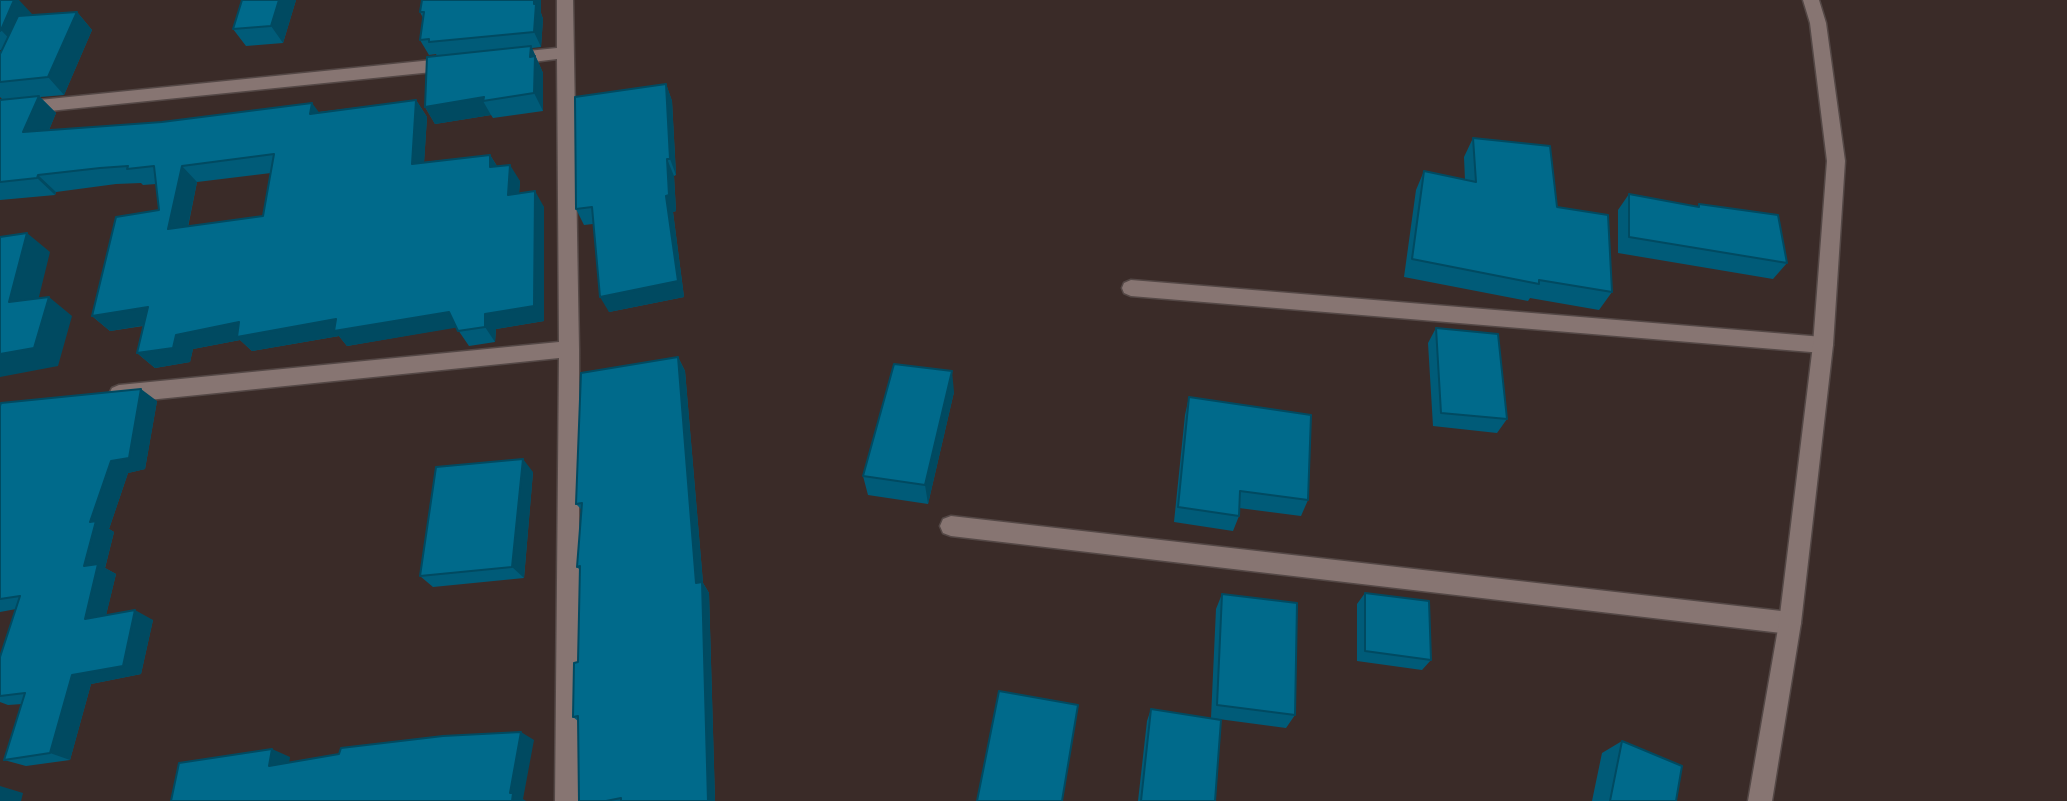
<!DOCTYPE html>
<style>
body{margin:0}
canvas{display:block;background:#3a2b28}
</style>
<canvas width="2067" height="801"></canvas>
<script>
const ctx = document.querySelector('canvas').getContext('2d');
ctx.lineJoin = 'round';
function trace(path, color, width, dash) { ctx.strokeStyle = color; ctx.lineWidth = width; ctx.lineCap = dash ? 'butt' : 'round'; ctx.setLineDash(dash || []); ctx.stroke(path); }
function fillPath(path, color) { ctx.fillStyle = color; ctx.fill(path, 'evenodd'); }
const street = new Path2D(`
 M 557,0 L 573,0 L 579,349 L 579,801 L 555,801 L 559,358 L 119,403 L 112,400 L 109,394 L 112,388 L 119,385 L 559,342 L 557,59 L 508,65 L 500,59 L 508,53 L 557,48 Z
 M 452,58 L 460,64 L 452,70 L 0,116 L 0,104 Z
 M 1131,280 L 1823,337 L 1830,339 L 1833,345 L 1830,351 L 1823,353 L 1131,296 L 1124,293 L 1122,288 L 1124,283 Z
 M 951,516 L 1790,612 L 1798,615 L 1801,623 L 1798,631 L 1790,634 L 951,536 L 943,533 L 940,526 L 943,519 Z`);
const secondary = new Path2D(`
 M 1803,0 L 1819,0 L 1826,23 L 1845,161 L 1833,345 L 1801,623 L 1772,801 L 1748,801 L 1779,623 L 1813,345 L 1827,161 L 1810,23 Z`);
trace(street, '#544846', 3);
trace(secondary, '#544846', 3);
fillPath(street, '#877572');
fillPath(secondary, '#877572');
fillPath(new Path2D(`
 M 0,0 L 32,15 L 77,12 L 92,30 L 64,95 L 40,97 L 56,113 L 49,130 L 319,112 L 416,100 L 427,117 L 424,162 L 490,155 L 497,166 L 520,181 L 519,193 L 544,207 L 544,321 L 496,329 L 495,342 L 469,346 L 456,327 L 347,346 L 339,336 L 252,351 L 240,340 L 193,349 L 190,362 L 155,368 L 137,353 L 143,326 L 110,331 L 92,316 L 159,210 L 156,184 L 143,185 L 141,183 L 116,184 L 56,192 L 55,195 L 0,200 L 0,100 L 3,100 L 0,97 L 0,54 L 2,50 L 0,50 ZM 271,173 L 263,216 L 188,227 L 197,182 Z
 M 296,0 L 283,43 L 246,46 L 233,29 Z
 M 420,12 L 541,13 L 543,19 L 541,47 L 532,48 L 543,73 L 543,111 L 493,118 L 491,115 L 435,124 L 425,107 L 437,56 L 436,54 L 429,55 L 420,40 L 423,18 Z
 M 666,84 L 672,101 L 676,175 L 674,176 L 676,211 L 673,212 L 684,297 L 609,312 L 593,224 L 584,225 L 576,209 Z
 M 1473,138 L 1557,207 L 1612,292 L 1599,310 L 1530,298 L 1528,301 L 1404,277 L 1416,190 L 1424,171 L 1465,180 L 1464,157 Z
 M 1629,194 L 1697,207 L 1699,204 L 1787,263 L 1773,279 L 1618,253 L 1618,210 Z
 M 1436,328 L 1507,419 L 1497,433 L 1433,426 L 1428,343 Z
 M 678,357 L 685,371 L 703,583 L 709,593 L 715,801 L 579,801 L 578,721 L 573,717 L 578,662 L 580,570 L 577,567 L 582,510 L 576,504 Z
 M 954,392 L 928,504 L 868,495 L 863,476 Z
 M 1189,397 L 1308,500 L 1301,516 L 1239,508 L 1239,516 L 1233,531 L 1174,522 L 1185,415 Z
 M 157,401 L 145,469 L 128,473 L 109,529 L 114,532 L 105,568 L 116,574 L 106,615 L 153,620 L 141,674 L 91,684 L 70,760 L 26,766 L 4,760 L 22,704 L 8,705 L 0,702 L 0,657 L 16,609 L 0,612 L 0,406 Z
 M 533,472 L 524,578 L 433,587 L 420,576 Z
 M 1365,593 L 1431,660 L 1422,670 L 1357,661 L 1357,604 Z
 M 1222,594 L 1295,715 L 1286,728 L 1211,718 L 1216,609 Z
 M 1151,709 L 1215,801 L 1138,801 L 1147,721 Z
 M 1622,741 L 1676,801 L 1592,801 L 1602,753 Z`), '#005b78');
fillPath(new Path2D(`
 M 14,0 L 19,0 L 32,14 L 18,48 L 1,30 Z
 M 279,0 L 296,0 L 283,43 L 271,26 Z
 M 534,0 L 541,0 L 541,13 L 543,19 L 541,47 L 534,32 Z
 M 77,12 L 92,30 L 64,95 L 48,77 Z
 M 531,46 L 543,73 L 543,111 L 534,93 L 530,57 Z
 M 666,84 L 672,101 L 676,175 L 670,159 Z
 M 39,96 L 56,113 L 41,149 L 23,132 Z
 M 484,97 L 483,101 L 491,115 L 435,124 L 425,107 Z
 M 416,100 L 427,117 L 423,180 L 412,164 Z
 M 312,103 L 324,119 L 310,114 Z
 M 490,155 L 500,171 L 490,167 Z
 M 667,159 L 674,176 L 676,211 L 673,212 L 684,297 L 609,312 L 600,297 L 666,196 Z
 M 510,165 L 520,181 L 518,211 L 508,195 Z
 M 182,166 L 197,182 L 184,245 L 168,229 Z
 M 38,175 L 56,192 L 55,195 L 37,178 Z
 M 535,191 L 544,207 L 544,321 L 496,329 L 495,342 L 485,327 L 485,314 Z
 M 27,233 L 50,252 L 33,321 L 9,302 Z
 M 49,297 L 72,316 L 58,366 L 0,377 L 0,354 Z
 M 148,307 L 165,322 L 110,331 L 92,316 Z
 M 449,312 L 460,327 L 347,346 L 339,336 L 252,351 L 240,340 L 193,349 L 190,362 L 155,368 L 137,353 L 176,335 L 239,322 L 336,319 Z
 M 678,357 L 685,371 L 703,583 L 709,593 L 715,801 L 708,801 L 696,583 Z
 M 952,371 L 954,392 L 928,504 L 925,485 Z
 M 141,389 L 157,401 L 145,469 L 128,473 L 109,529 L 114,532 L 105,568 L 116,574 L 103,628 L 85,619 L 84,566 L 90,522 L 111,461 Z
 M 523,459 L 533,472 L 524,578 L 512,567 Z
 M 135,610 L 153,620 L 141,674 L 91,684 L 70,760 L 50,753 L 72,675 Z
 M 521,732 L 534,740 L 523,799 L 526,801 L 512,801 L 510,793 Z
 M 272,749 L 290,757 L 288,773 L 269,766 Z
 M 0,786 L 23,793 L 21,801 L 0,801 Z`), '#004a61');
const building = new Path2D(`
 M 0,0 L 14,0 L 1,30 L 0,31 Z
 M 242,0 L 279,0 L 271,26 L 233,29 Z
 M 422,0 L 534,0 L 534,4 L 536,4 L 534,32 L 429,42 L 429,39 L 420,40 L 424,12 L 420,12 Z
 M 77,12 L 48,77 L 0,82 L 0,54 L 18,16 Z
 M 531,46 L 530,57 L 535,56 L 534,93 L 483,101 L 484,97 L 425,107 L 427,57 Z
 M 666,84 L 670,159 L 667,159 L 669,195 L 666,196 L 678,281 L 600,297 L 592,207 L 576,209 L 575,97 Z
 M 39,96 L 23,132 L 162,122 L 312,103 L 310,114 L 416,100 L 412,164 L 490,155 L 490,167 L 510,165 L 508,195 L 535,191 L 534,306 L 485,314 L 485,327 L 458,331 L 449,312 L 334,331 L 336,319 L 237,337 L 239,322 L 176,335 L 173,348 L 137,353 L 148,307 L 92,316 L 116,217 L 159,210 L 154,166 L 127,169 L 128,166 L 100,168 L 38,175 L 37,178 L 0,182 L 0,100 ZM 274,154 L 263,216 L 168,229 L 182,166 Z
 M 1473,138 L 1550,146 L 1557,207 L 1608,215 L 1612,292 L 1539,280 L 1539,284 L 1412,259 L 1424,171 L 1476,182 Z
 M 1629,194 L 1699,207 L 1699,204 L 1778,215 L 1787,263 L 1629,237 Z
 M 27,233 L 9,302 L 49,297 L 34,348 L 0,354 L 0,237 Z
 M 1436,328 L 1498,334 L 1507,419 L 1441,413 Z
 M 678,357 L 696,583 L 702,582 L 708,801 L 621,801 L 621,798 L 606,801 L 579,801 L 578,716 L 573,717 L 574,663 L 578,662 L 580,566 L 577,567 L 582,503 L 576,504 L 581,373 Z
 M 894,364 L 952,371 L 925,485 L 863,476 Z
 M 141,389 L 129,458 L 111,461 L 90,522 L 96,521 L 84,566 L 98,564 L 85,619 L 135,610 L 123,666 L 72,675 L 50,753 L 4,760 L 25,693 L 0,696 L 0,657 L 20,596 L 0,599 L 0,406 L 1,403 Z
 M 1189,397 L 1311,415 L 1308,500 L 1240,491 L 1239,516 L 1178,507 Z
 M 523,459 L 512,567 L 420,576 L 436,467 Z
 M 1365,593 L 1429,601 L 1431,660 L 1365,651 Z
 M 1222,594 L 1297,603 L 1295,715 L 1217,705 Z
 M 999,691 L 1078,705 L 1062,801 L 977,801 Z
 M 1151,709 L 1221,720 L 1215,801 L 1141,801 Z
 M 521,732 L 510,793 L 513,793 L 512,801 L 171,801 L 179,763 L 272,749 L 269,766 L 339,754 L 341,748 L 443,736 Z
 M 1622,741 L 1682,766 L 1676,801 L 1610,801 Z`);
fillPath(building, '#006a8b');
trace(building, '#004a61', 2);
</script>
